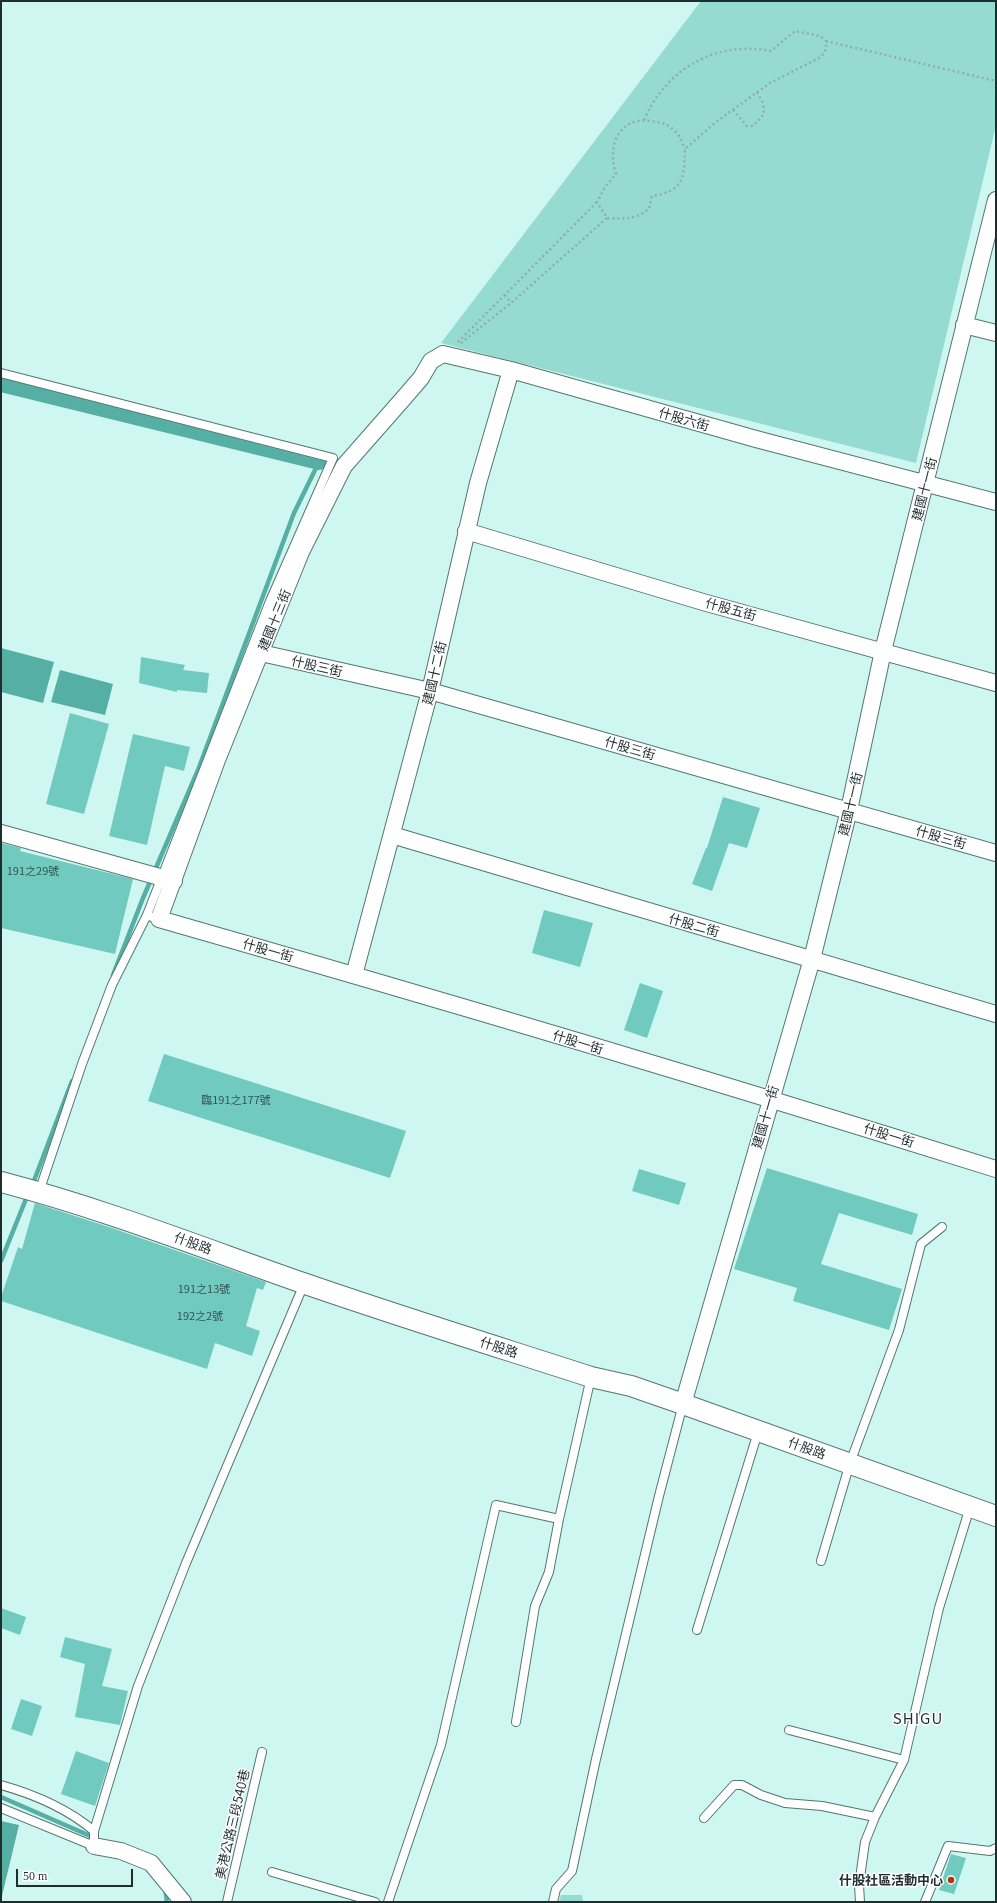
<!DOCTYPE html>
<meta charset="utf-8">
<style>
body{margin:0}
#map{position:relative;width:997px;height:1903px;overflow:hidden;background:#cff7f1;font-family:Georgia,serif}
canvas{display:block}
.frame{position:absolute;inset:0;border:2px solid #1f2e2c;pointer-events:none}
.scale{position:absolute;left:16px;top:1869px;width:117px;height:18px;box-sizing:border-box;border:2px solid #1f2e2c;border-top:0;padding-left:5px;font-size:12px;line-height:14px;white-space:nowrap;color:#1f2e2c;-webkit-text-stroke:3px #fff;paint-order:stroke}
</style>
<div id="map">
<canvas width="997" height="1903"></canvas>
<div class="frame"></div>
<div class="scale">50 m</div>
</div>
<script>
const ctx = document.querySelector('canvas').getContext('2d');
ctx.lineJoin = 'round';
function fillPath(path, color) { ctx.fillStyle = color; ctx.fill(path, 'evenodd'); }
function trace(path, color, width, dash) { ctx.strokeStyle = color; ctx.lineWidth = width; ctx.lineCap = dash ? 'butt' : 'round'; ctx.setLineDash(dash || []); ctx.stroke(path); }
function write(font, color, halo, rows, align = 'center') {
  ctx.font = font + ' Georgia,"Noto Sans TC",serif'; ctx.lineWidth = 3; ctx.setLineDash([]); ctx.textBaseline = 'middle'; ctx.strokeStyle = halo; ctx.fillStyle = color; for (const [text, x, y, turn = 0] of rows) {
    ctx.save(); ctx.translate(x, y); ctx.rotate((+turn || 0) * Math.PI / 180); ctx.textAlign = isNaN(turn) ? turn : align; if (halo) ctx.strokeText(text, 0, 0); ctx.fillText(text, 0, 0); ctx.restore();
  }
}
fillPath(new Path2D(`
 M 701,1 L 996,1 L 996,125 L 916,463 L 441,343 Z
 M 561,1895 L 582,1895 L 583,1902 L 559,1902 Z`), '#96dbd1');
fillPath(new Path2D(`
 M 1,648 L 54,662 L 43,703 L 1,692 Z
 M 60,670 L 113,684 L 105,715 L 51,702 Z
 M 1,1821 L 19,1825 L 1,1900 Z`), '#56afa5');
trace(new Path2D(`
 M 113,975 L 143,898 L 198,770 L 294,513 L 319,462
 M 32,1186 L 72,1081
 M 1,1261 L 28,1194
 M 1,1797 L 95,1838
 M 165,1888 L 167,1902`), '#56afa5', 4.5);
trace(new Path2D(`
 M 1,384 L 319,462`), '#56afa5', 16);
fillPath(new Path2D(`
 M 141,657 L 185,665 L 183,670 L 209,673 L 207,693 L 177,690 L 177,692 L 139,683 Z
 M 70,713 L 109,724 L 84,814 L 46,804 Z
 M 133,734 L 190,747 L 184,771 L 165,766 L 147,845 L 109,836 Z
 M 723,797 L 760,808 L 747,848 L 729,843 L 712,891 L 692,884 L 706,848 L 707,848 Z
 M 1,843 L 21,848 L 20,851 L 133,879 L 115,954 L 1,928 Z
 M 544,910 L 593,923 L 580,967 L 532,953 Z
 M 640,983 L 663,991 L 647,1038 L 624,1030 Z
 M 164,1054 L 406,1131 L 390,1178 L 148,1101 Z
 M 767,1168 L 918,1214 L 912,1235 L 839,1213 L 821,1264 L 902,1289 L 889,1330 L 793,1301 L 797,1288 L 734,1269 Z
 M 639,1169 L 686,1183 L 679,1205 L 632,1191 Z
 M 35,1203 L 112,1228 L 266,1282 L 263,1290 L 257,1288 L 246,1326 L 260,1331 L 252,1356 L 215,1343 L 207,1369 L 1,1301 L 1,1297 L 18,1247 L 22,1249 Z
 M 1,1608 L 26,1617 L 20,1635 L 1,1628 Z
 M 65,1637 L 112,1649 L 102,1686 L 128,1691 L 120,1725 L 75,1717 L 85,1664 L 60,1657 Z
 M 21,1699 L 42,1706 L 32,1736 L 11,1729 Z
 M 76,1751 L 109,1763 L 95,1806 L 61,1794 Z
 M 951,1854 L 966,1858 L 954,1894 L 939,1890 Z`), '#71cabf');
const service = new Path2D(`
 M 1,373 L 333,458 L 270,601 L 147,915
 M 39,1192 L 82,1064 L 112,985 L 147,915 L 152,917
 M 821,1561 L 850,1463 L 899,1330 L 921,1244 L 942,1227
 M 697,1630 L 758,1432
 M 516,1722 L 535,1606 L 549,1572 L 559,1519 L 591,1377
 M 789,1730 L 904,1760
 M 1,1785 C 33,1794 68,1809 94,1831
 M 1,1808 L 94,1846 L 94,1831 L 138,1686 L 186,1563 L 304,1284
 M 704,1818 L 734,1785 L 742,1785 L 761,1795 L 785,1803 L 822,1806 L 875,1817
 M 272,1872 L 375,1902
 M 227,1902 L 262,1752
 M 388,1902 L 441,1745 L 496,1505 L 559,1519
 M 553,1902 L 556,1889 L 572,1871 L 596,1759 L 659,1496 L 683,1404
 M 860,1902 L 859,1885 L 865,1842 L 875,1817 L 904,1760 L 939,1608 L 970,1507
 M 925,1902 L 948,1846 L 990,1851 L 996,1848`);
const minor = new Path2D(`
 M 964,325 L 996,333
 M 996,502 L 756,439 L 511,370 L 443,354 L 431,361 L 421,378 L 402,400 L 344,466 L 301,552 L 217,760 L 159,919 C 439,999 718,1082 996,1169
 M 466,531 L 703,602 L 996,683
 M 261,653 L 430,691 L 996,853
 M 1,833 L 174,881
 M 392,835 L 996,1014
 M 354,975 L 430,691 L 478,483 L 511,370
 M 683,1404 L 812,959 L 849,810 L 883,651 L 996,200
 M 94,1846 L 121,1851 L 151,1863 L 183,1902`);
const tertiary = new Path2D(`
 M 1,1182 C 104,1209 203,1248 303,1283 C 398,1316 495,1346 591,1377 L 631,1386 L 683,1404 L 996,1516`);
trace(service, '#537671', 10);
trace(minor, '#537671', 18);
trace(tertiary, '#537671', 22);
trace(new Path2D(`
 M 826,41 L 996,81
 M 733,110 L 747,126 L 753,126 L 764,114 L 763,103 L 757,92
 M 644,120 C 666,69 716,40 771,51 L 795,31 L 820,36 L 826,41 L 826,49 L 821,57 L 770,83 L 716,122 L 685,149 C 684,177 685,191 652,196 L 649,209 C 634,220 625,219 607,218 L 597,202 L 605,187 L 616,174 C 607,147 618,116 651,121 C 661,122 668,124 676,132 C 680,136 682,143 685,149
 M 505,295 L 511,303
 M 458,342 L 597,202
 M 461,343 L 511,303 L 607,218`), '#90afab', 2.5, [2, 3]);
trace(service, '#fff', 8);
trace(minor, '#fff', 16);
trace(tertiary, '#fff', 20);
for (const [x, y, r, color] of [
 [951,1880,4,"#ba3101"]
]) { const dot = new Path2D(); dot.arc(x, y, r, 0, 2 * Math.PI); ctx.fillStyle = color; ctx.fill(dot); trace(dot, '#fff', 1.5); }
write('11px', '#345551', null, [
 ["191之29號",33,871],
 ["臨191之177號",236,1100],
 ["191之13號",204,1289],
 ["192之2號",200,1316]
]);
write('13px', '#1f2e2c', '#fff', [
 ["什股六街",684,419,16],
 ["建國十一街",924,489,-76],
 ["什股五街",731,609,15],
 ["建國十三街",274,620,-68],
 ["什股三街",317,666,13],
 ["建國十二街",434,673,-77],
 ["什股三街",630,748,16],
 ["建國十一街",850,804,-77],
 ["什股三街",941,837,16],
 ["什股二街",694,925,16],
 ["什股一街",268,950,16],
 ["什股一街",578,1042,17],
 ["建國十一街",765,1117,-74],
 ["什股一街",889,1135,17],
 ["什股路",193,1243,20],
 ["什股路",499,1347,18],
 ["什股路",807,1448,20],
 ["美港公路三段540巷",232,1824,-77]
]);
write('bold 13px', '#1f2e2c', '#fff', [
 ["什股社區活動中心",943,1880]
], 'right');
ctx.letterSpacing = '1px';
write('15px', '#1f2e2c', '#fff', [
 ["SHIGU",918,1718]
]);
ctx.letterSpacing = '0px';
</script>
